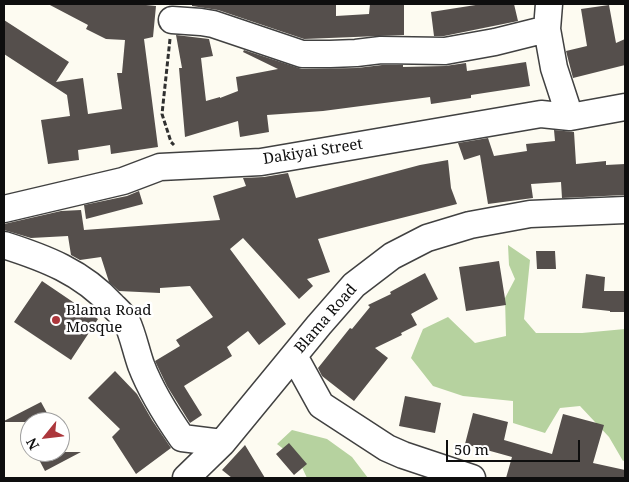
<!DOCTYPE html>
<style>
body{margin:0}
#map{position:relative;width:629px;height:482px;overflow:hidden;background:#fdfbf1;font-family:"Noto Serif",serif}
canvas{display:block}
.frame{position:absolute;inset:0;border:5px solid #0e0e0e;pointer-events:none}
.north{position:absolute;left:20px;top:412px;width:50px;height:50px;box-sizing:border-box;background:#fff;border:1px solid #9f9f9f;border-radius:50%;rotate:241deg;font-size:14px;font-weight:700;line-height:20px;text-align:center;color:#0e0e0e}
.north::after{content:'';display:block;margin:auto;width:18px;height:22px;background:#ac373c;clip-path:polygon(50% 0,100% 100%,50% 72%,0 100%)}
.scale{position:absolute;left:446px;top:440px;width:134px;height:22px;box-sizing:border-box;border:2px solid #0e0e0e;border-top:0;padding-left:6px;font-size:15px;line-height:18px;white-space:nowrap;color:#0e0e0e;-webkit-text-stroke:4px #fff;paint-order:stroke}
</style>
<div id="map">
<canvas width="629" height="482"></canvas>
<div class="frame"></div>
<div class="north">N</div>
<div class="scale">50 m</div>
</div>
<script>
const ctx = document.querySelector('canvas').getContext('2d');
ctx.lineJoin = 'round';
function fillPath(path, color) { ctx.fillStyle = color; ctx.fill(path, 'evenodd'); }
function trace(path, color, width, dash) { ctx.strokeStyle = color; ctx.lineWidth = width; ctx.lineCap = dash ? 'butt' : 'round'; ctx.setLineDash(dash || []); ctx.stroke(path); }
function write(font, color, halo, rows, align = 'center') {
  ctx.font = font + ' "Noto Serif",serif'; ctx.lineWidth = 5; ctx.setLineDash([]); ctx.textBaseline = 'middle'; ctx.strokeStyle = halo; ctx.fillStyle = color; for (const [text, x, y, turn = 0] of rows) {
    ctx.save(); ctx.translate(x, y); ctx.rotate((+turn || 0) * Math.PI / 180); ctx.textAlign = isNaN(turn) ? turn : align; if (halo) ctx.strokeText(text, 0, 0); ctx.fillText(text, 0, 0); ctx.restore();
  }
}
fillPath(new Path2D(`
 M 508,245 L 530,260 L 524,319 L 536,333 L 582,333 L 625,329 L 625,460 L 623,461 L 609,437 L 580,406 L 560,408 L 545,433 L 513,423 L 513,401 L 463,396 L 433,386 L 411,358 L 423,329 L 448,317 L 475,343 L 506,336 L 505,298 L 515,279 L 509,265 Z
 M 292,430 L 327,439 L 352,457 L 368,478 L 307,478 L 299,461 L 277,444 Z`), '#b6d29f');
fillPath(new Path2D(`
 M 48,4 L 136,4 L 156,6 L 153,37 L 144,39 L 158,147 L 111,154 L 110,145 L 78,150 L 79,160 L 48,164 L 41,120 L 70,116 L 67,95 L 4,54 L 4,20 L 69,62 L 56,82 L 83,78 L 88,114 L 122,109 L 117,73 L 122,73 L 125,40 L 106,39 L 86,29 L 88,25 Z
 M 192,4 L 336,4 L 336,16 L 369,14 L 370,4 L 404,4 L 404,35 L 304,39 L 218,10 L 192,6 Z
 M 482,4 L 514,4 L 518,21 L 444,36 L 434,36 L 431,12 Z
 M 609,5 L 616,43 L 625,39 L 625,65 L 573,78 L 566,51 L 587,46 L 581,9 Z
 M 176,35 L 209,39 L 213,56 L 201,58 L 206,101 L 220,97 L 220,98 L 238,91 L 236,77 L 278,69 L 243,52 L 244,50 L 302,69 L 357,68 L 382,65 L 403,65 L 403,67 L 445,66 L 466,63 L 467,71 L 526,62 L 530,86 L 471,95 L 471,98 L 431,104 L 430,97 L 323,111 L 267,115 L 269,132 L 240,137 L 238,121 L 185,137 L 179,68 L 182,68 Z
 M 554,130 L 574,132 L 576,164 L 606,161 L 606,165 L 625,164 L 625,195 L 562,198 L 561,182 L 531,184 L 533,198 L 488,204 L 480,155 L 464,160 L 458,143 L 488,138 L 494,156 L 527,151 L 526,144 L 555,141 Z
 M 448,160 L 451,188 L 457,204 L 318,239 L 330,272 L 307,279 L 313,286 L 299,299 L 243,238 L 230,249 L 286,324 L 259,345 L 248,331 L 227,347 L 232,356 L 184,386 L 202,415 L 190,423 L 167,386 L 155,361 L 180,346 L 176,340 L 213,317 L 190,286 L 160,288 L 160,293 L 119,291 L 109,282 L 101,257 L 80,260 L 71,255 L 68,236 L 31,238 L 4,230 L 4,224 L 61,211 L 81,210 L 84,230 L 220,220 L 213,196 L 246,186 L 243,178 L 264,177 L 288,173 L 296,198 L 420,165 Z
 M 139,191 L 143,204 L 86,219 L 84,205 L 127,196 Z
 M 536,251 L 555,251 L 556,269 L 537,269 Z
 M 499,261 L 506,305 L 466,311 L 459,267 Z
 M 425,273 L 438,299 L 411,314 L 417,325 L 401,333 L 402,335 L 375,348 L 388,358 L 354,401 L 322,376 L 318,368 L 350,328 L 352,329 L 370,307 L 368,305 L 391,294 L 390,292 Z
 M 586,274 L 605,277 L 604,291 L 625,291 L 625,312 L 610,312 L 610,311 L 582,308 Z
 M 42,281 L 98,319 L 71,360 L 14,322 Z
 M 115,371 L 137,394 L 152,420 L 171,448 L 136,474 L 112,437 L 120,429 L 88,398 Z
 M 405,396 L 441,403 L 435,433 L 399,426 Z
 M 41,402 L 52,422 L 4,422 L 4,421 Z
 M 473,413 L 508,422 L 504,440 L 552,454 L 563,414 L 604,425 L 593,463 L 625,470 L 625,478 L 506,478 L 512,457 L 465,444 Z
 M 289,443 L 307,464 L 294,475 L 276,454 Z
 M 245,445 L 265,478 L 232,478 L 222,470 Z
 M 35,452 L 81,452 L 45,471 Z`), '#554f4c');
const minor = new Path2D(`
 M 549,4 L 547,29 L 554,68 L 570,117
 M 172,20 L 201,22 L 213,24 L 302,54 L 330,54 L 356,53 L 381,50 L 445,51 L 495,42 L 547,29
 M 4,209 L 123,181 L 160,167 L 261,162 L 541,114 L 570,117 L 625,107
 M 4,245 C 45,258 82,272 112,305 C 117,310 124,316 127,322 C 133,335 136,351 141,365 C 151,391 166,415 182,438 L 222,443
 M 294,356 L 321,405 L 387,448 L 403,455 L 472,478
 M 186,478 L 222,443 L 319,325 L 354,285 L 392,256 L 427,238 L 470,225 L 530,214 L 625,210`);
trace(minor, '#414141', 29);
trace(new Path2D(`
 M 170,39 L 162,114 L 171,142 L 174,145`), '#303030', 3, [5, 2.5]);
trace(minor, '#fff', 26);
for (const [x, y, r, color] of [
 [56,320,5,"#ac373c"]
]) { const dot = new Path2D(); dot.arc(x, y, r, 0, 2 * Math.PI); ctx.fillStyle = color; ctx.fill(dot); trace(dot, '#fff', 2); }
write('15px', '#0e0e0e', '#fff', [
 ["Dakiyai Street",313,152,-9],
 ["Blama Road",326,319,-49]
]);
write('15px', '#0e0e0e', '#fff', [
 ["Blama Road",66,311],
 ["Mosque",66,328]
], 'left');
</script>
